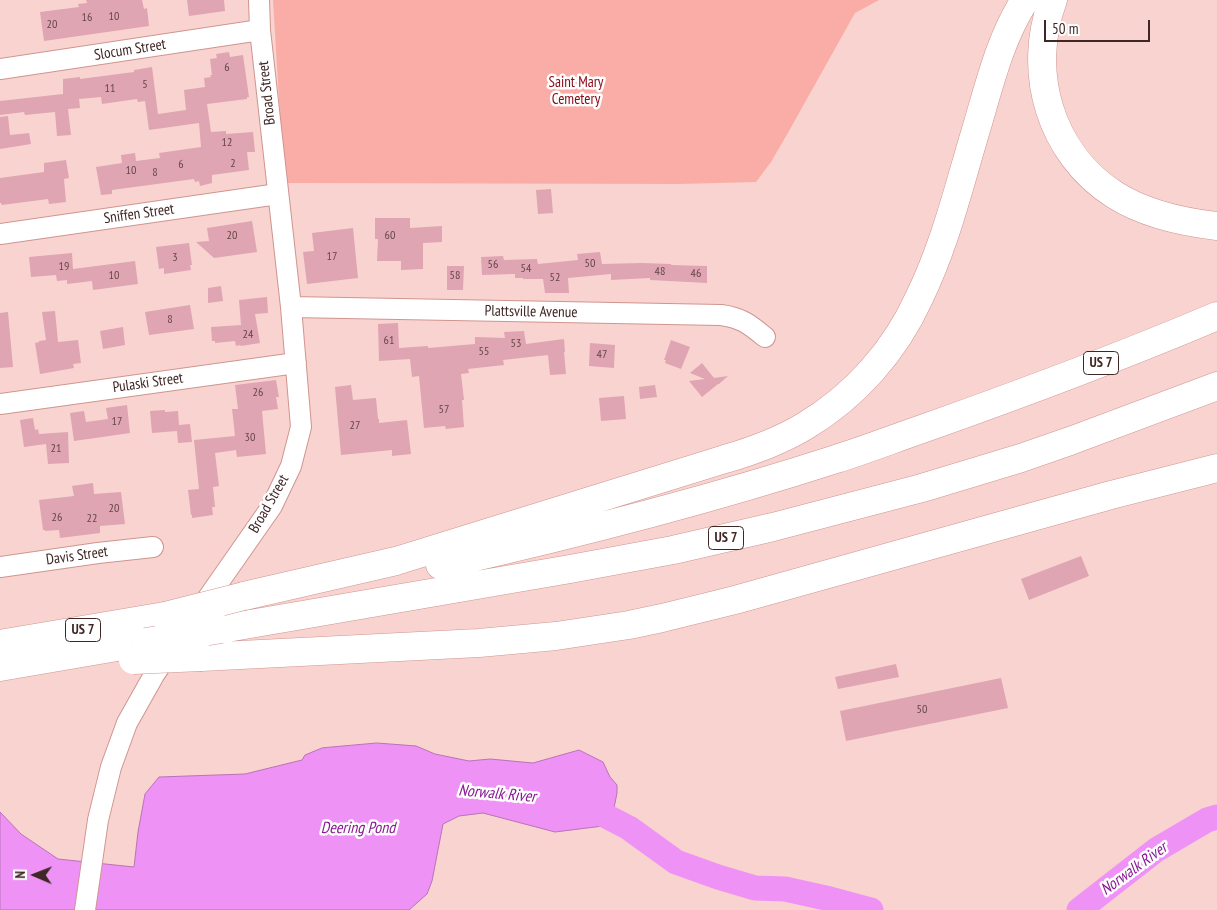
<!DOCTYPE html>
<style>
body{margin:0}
#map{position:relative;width:1217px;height:910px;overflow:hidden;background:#f9d3d0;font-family:"PT Sans Narrow",sans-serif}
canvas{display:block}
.north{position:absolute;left:10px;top:850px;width:50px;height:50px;-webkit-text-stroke:4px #fefefe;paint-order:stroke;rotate:271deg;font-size:14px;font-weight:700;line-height:20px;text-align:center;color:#3e2725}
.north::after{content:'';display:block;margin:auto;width:18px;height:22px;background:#3e2725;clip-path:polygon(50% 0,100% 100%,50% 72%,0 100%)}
.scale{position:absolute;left:1044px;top:20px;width:106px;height:22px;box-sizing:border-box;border:2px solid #3e2725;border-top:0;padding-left:6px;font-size:15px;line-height:18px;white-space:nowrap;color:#3e2725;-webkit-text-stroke:4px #fefefe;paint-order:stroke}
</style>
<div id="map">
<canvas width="1217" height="910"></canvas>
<div class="north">N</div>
<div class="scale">50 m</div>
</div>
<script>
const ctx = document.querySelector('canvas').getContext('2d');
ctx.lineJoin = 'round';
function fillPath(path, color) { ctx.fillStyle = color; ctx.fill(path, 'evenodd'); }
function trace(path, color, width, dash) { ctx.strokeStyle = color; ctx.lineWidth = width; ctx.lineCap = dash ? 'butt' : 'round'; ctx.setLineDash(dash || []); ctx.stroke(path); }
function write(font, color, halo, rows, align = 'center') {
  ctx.font = font + ' "PT Sans Narrow",sans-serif'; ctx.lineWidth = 5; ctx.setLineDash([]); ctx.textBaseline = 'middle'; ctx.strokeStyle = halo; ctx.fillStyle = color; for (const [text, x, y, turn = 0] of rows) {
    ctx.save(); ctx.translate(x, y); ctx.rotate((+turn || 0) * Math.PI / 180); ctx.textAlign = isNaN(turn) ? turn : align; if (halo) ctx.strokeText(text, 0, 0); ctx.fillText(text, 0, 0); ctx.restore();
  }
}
fillPath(new Path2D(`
 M 273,0 L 879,0 L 855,13 L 789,131 L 771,162 L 756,182 L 679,184 L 287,183 L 282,148 Z`), '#faada6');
const water = new Path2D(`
 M 377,743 L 416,746 L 435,754 L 469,761 L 490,759 L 533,763 L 579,750 L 603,762 L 610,777 L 617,785 L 617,793 L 614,808 L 621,814 L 629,828 L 620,834 L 603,826 L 555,832 L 483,813 L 459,816 L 443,824 L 432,881 L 427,894 L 409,910 L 0,910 L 0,812 L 21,834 L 58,859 L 134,867 L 138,832 L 145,794 L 159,777 L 245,774 L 302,760 L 305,755 L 322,748 Z`);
fillPath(water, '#ee92f5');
trace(water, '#b972b7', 1);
trace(new Path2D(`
 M 600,813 L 629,828 L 676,862 L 718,877 L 755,888 L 785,889 L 830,899 L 871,910
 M 1079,910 L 1156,850 L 1207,820 L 1217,817`), '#ee92f5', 25);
fillPath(new Path2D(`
 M 86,0 L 142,0 L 144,9 L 147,8 L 149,26 L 44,41 L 40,12 L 79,7 L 78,4 L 87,3 Z
 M 187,0 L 224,0 L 225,11 L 189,16 Z
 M 229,52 L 230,57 L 243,55 L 249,97 L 247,97 L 247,99 L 207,104 L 211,132 L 226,131 L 226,134 L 253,132 L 255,152 L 247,152 L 249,170 L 212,175 L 212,183 L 200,186 L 199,181 L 195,182 L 194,179 L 112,190 L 112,194 L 101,195 L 96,167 L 122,163 L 121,155 L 135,153 L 136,161 L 160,158 L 159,153 L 201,147 L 199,123 L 149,130 L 145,101 L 138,102 L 137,99 L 102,104 L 101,97 L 79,99 L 80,108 L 68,109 L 71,135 L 57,136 L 55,112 L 25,115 L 24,112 L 0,115 L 0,101 L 63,94 L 63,79 L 80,77 L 80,79 L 134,72 L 134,70 L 152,67 L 158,114 L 186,110 L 184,90 L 205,87 L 204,78 L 211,77 L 210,75 L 212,75 L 210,59 L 217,58 L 216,54 Z
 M 8,116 L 10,135 L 29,133 L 31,144 L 0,149 L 0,117 Z
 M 66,160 L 69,178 L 64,179 L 66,202 L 49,204 L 48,199 L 2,205 L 1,203 L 0,203 L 0,178 L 44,172 L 44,163 Z
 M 551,189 L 553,213 L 538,214 L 536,190 Z
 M 375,218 L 410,218 L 410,228 L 442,226 L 442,242 L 423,243 L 423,269 L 401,270 L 401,261 L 377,261 L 378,239 L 375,239 Z
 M 252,221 L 257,252 L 214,258 L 196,242 L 209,241 L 207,228 Z
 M 353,228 L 358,278 L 307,284 L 303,252 L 314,251 L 312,233 Z
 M 189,243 L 192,265 L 190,265 L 191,270 L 164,274 L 164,268 L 159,269 L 156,247 Z
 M 600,252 L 602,264 L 642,263 L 671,264 L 671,265 L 707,266 L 707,283 L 650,280 L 650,278 L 611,280 L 611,274 L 568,278 L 569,293 L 545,293 L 543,279 L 523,279 L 523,278 L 515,278 L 515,274 L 482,275 L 481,257 L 503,256 L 504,260 L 537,259 L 538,264 L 578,260 L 577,254 Z
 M 72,253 L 73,269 L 135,261 L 138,284 L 93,290 L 92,281 L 67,284 L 67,280 L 57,281 L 56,275 L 31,277 L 29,257 Z
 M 447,266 L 464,266 L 463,290 L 447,290 Z
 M 221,286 L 223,301 L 208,303 L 208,288 Z
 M 267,297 L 268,313 L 255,314 L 260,343 L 241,346 L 240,345 L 236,346 L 235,341 L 215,343 L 215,341 L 212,341 L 211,327 L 241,325 L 239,300 Z
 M 190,305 L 194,329 L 149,335 L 145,312 Z
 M 55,311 L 58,342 L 78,340 L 81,363 L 73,364 L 74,368 L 40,374 L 35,343 L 39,342 L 39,341 L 46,340 L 42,312 Z
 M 8,312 L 13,367 L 0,368 L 0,313 Z
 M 398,323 L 399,348 L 428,346 L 428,348 L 475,344 L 475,337 L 505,338 L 504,332 L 524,331 L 526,344 L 564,339 L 565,352 L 564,352 L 566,374 L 550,375 L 548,355 L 503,360 L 504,365 L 468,369 L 469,373 L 461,374 L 464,400 L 462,400 L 464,427 L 446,429 L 445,426 L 424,428 L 419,376 L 412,377 L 410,359 L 379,361 L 378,324 Z
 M 123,327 L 125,345 L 103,349 L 100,331 Z
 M 671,340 L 690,347 L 681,369 L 665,363 L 666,360 L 664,360 Z
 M 590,343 L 615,345 L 614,368 L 589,366 Z
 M 702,363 L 714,378 L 728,376 L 719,384 L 720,384 L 718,384 L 702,397 L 689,381 L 705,379 L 690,373 Z
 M 276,380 L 279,397 L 276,397 L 278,409 L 262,411 L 266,454 L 237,457 L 236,450 L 215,453 L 219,486 L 213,487 L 215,507 L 212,507 L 213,515 L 192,518 L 192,515 L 191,515 L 188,490 L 199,489 L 194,440 L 235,436 L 232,409 L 238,409 L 235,385 Z
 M 351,385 L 353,400 L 376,398 L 378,419 L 379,419 L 379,423 L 407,420 L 411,454 L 392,456 L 392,450 L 341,455 L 335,387 Z
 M 655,385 L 657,397 L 640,399 L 639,387 Z
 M 624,396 L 626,419 L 601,421 L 599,398 Z
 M 127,405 L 130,433 L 74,441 L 70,413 L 84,411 L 86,422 L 108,419 L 106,408 Z
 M 165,410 L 165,412 L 178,411 L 179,425 L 190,424 L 192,442 L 178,443 L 177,431 L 152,433 L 150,411 Z
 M 33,418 L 35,430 L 38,429 L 39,434 L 68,432 L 69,463 L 48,464 L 46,444 L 24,447 L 20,420 Z
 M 93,483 L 94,494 L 121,492 L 125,524 L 100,526 L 100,533 L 60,538 L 59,530 L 45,531 L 45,530 L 43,530 L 39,500 L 74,496 L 72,486 Z
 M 1081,556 L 1089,576 L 1029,600 L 1021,579 Z
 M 896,664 L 899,677 L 838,689 L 835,677 Z
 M 1001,678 L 1008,708 L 846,741 L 840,711 Z`), '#dfa5b2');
const minor = new Path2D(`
 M 0,69 L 260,30
 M 0,234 L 278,194
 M 291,307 L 721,315 C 742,318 749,324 765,337
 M 0,404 L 296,363
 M 0,567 L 98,553 L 153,547
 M 198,612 L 272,506 L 291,466 L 301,427 L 291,307 L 260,30 L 259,0
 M 85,910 L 98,820 L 111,767 L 127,723 L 154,675 L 171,650`);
const highway = new Path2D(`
 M 1053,0 C 1026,71 1050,154 1115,195 C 1145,214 1182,222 1217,226
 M 440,565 C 573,535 706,501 836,459 C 865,450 893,439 922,429 C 1021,394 1120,357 1217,316
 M 244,596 L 396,561 L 725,459 C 753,451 780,441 805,426 C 855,396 895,351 919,298 C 946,243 960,182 978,123 C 990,82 1001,37 1025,0
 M 221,629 L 570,569 L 673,550 L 773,527 L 922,488 L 1021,458 L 1070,441 L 1217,386
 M 0,644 L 165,616
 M 201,657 L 479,643 L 556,636 L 629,625 L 662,618 L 735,600 L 1111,495 L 1217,468
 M 0,667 L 146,642`);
trace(minor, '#cf9590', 22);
trace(highway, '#cf9590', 29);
trace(minor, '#fff', 20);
trace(highway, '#fff', 28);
const highwayBridge = new Path2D(`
 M 165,616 L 244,596
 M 146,642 L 221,629
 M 133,660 L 201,657`);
trace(highwayBridge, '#cf9590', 29, []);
trace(highwayBridge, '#fff', 28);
write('12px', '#664648', null, [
 ["10",114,17],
 ["16",87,18],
 ["20",52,25],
 ["6",227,68],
 ["5",145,85],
 ["11",110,89],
 ["12",227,143],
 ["2",233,164],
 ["6",181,165],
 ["10",131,171],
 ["8",155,173],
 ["20",232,236],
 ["60",390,236],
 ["17",332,257],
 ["3",175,258],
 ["50",590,264],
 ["56",493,265],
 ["19",64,267],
 ["54",526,269],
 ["48",660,272],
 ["46",696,274],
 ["10",114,276],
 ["58",455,276],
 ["52",555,278],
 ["8",170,320],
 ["24",248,335],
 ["61",389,341],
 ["53",516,344],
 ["55",484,352],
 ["47",602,355],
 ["26",258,393],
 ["57",444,410],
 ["17",117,422],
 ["27",355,426],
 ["30",250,438],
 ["21",56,449],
 ["20",114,509],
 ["26",57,518],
 ["22",92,519],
 ["50",922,710]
]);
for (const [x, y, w] of [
 [1101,363,35],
 [726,538,35],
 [83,630,35]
]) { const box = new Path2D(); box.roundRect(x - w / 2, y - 11.5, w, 23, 4); ctx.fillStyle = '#fefefe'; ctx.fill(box); trace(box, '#3e2725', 1); }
write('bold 14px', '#3e2725', null, [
 ["US 7",1101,363],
 ["US 7",726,538],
 ["US 7",83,630]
]);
write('15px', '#3e2725', '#fefefe', [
 ["Slocum Street",130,50,-9],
 ["Broad Street",267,93,-96],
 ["Sniffen Street",139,214,-8],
 ["Plattsville Avenue",531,312,1],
 ["Pulaski Street",148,383,-8],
 ["Broad Street",269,504,-60],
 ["Davis Street",77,556,-8]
]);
write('15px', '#8a0a18', '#fefefe', [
 ["Saint Mary",576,83],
 ["Cemetery",576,100]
]);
write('italic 16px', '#891993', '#fefefe', [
 ["Norwalk River",497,794,5],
 ["Deering Pond",358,828],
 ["Norwalk River",1134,869,-36]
]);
</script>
